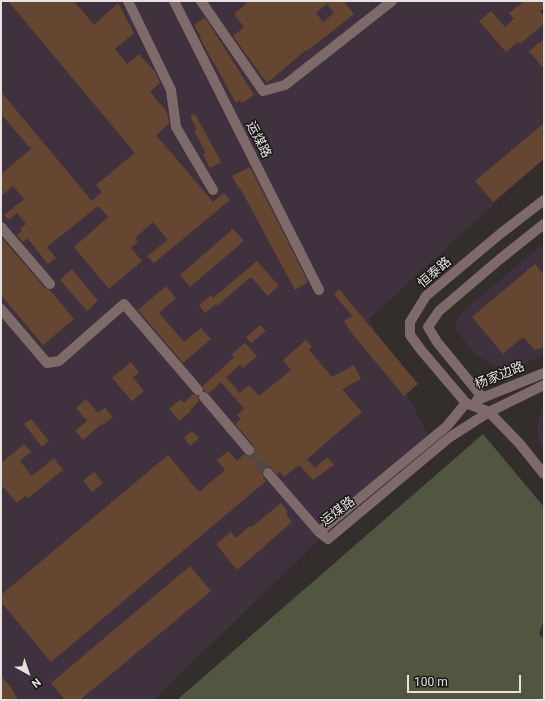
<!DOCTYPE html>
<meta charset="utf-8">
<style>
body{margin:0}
#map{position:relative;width:545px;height:701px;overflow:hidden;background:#332e2b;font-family:Roboto,sans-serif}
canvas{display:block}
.frame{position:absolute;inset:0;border:2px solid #e5e2e0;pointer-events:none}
.north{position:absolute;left:8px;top:653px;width:40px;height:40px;-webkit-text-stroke:3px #191716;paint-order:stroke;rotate:140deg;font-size:11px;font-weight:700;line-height:16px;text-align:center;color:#e5e2e0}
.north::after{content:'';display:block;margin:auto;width:14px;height:18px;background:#e5e2e0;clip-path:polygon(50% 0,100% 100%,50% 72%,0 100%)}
.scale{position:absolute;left:407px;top:675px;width:114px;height:18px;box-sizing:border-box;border:2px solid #e5e2e0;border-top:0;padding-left:5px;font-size:12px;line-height:14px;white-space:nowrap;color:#e5e2e0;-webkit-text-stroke:3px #191716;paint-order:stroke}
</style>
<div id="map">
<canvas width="545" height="701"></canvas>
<div class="frame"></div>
<div class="north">N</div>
<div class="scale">100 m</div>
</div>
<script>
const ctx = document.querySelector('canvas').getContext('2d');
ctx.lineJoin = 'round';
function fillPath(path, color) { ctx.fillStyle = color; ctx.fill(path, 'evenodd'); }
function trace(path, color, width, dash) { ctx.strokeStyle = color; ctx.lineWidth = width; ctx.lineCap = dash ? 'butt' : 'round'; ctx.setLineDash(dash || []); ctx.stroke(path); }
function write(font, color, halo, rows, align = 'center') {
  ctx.font = font + ' Roboto,"Noto Sans SC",sans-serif'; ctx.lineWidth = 3; ctx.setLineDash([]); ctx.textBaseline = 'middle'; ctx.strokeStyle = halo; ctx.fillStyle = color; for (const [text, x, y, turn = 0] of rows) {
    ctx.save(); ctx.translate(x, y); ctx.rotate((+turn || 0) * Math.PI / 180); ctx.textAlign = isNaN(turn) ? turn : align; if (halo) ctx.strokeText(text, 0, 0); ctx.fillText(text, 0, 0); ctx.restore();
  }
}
fillPath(new Path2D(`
 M 1,1 L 526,1 L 544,24 L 544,158 L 369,319 L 428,435 L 153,700 L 1,700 Z
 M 544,243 L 544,355 L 513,368 L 493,366 L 474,353 L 456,330 L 456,321 L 462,312 Z
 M 544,407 L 544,449 L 541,445 L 537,433 L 539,419 Z`), '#40313e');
fillPath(new Path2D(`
 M 483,434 L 544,507 L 544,619 L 539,634 L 544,639 L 544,700 L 177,700 Z`), '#50563f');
fillPath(new Path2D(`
 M 8,1 L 74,1 L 94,25 L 118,3 L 134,33 L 115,49 L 127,64 L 139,54 L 156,73 L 160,83 L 150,92 L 167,112 L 169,124 L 156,135 L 213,202 L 224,193 L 230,200 L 154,263 L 147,256 L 168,240 L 153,222 L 135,238 L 138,242 L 131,248 L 142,261 L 109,289 L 74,247 L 108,217 L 98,206 L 47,247 L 56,258 L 48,264 L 27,238 L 23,242 L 17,235 L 22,231 L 20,229 L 26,224 L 17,213 L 9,220 L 4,215 L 24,199 L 13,186 L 1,196 L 1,174 L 31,149 L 1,114 L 1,92 L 92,201 L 102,192 L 96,185 L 135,153 Z
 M 244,1 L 344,1 L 354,14 L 307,51 L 306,50 L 267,83 L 233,36 L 244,27 L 234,14 L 246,4 ZM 327,4 L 334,13 L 323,22 L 316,13 Z
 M 524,1 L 544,1 L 544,8 L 540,11 L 544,16 L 544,24 L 520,44 L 518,42 L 506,52 L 479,21 L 491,11 L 505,27 L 514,19 L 509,13 Z
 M 205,18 L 221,42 L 254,95 L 242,103 L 240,100 L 236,103 L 200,38 L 201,37 L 194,25 Z
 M 544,39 L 544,69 L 529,51 Z
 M 195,114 L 221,162 L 210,168 L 203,154 L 206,153 L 194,131 L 197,130 L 190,116 Z
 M 544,123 L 544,159 L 493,202 L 475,181 Z
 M 250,167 L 308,282 L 295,290 L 240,188 L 239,189 L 232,176 Z
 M 233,229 L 244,241 L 190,287 L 180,275 Z
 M 1,237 L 45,288 L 50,290 L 74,319 L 43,345 L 1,295 Z
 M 257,261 L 279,286 L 268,296 L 251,277 L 217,306 L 216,304 L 205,313 L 199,305 L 211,295 L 213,298 Z
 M 535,264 L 544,275 L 544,347 L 535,350 L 523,337 L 503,354 L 472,317 Z
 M 72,269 L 98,301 L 87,311 L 60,280 Z
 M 166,286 L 176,298 L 159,313 L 184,342 L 201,328 L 211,339 L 183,363 L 138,310 Z
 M 339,289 L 418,384 L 404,396 L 350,331 L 344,321 L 352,316 L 334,294 Z
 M 260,325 L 266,331 L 251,343 L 246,337 Z
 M 306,340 L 312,347 L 309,350 L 332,377 L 354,365 L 361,379 L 342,389 L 362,412 L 307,459 L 315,468 L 327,457 L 334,465 L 313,480 L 299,465 L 284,477 L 280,472 L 277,474 L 270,467 L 264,468 L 262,474 L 266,481 L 51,662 L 1,602 L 1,595 L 168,455 L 199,492 L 225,470 L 217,460 L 228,451 L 237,461 L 244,454 L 247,456 L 253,455 L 255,452 L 254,446 L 235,424 L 241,419 L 237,415 L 244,409 L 221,382 L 209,393 L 204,391 L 203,386 L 234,357 L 232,354 L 245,343 L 257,356 L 243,368 L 240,365 L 226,377 L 240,393 L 249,385 L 259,396 L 291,370 L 283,360 Z
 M 131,362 L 139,372 L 133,377 L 144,391 L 132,401 L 112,378 Z
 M 193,394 L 198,396 L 199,401 L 190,410 L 191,411 L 179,421 L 169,409 L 181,399 L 184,403 Z
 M 86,399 L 98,413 L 105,408 L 113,417 L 103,425 L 102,424 L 83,440 L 75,431 L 87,421 L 76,408 Z
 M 31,419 L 49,441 L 42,447 L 24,424 Z
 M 192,431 L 199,438 L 190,446 L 184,438 Z
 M 24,444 L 31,452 L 20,461 L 32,476 L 54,458 L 63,470 L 28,498 L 26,496 L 17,503 L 1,485 L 1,463 Z
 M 94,472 L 103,483 L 92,492 L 83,481 Z
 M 281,503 L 288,512 L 286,514 L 292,522 L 237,570 L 216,544 L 231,532 L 236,538 L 250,526 L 252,527 Z
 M 190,566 L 211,591 L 80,700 L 65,700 L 51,683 Z
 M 1,676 L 12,689 L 18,700 L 1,700 Z`), '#654630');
trace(new Path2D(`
 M 249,450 L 268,473`), '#4e4946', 10, [10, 5]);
trace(new Path2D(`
 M 128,1 L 171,90 L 176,127 L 213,190
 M 174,1 L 319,290
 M 201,1 L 263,91 L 285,85 L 392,1
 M 544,200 L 500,234 L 426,296 L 410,322 L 410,335 L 421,350 L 466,403 L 489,412 L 519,443 L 544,474
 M 1,227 L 50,284
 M 1,309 L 47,363 L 59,361 L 124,304 L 198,390
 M 204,397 L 249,450
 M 483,398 L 437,342 L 428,327 L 439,311 L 500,259 L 544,224
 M 477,400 L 544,373
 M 466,403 L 447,426 L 319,532 L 328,539 L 450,437 L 489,412 L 544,385
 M 268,473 L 319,532`), '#7d6a69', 10);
write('13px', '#e5e2e0', '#191716', [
 ["运煤路",258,140,63],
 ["恒泰路",435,273,-41],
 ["杨家边路",500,376,-22],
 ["运煤路",338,512,-37]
]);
</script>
